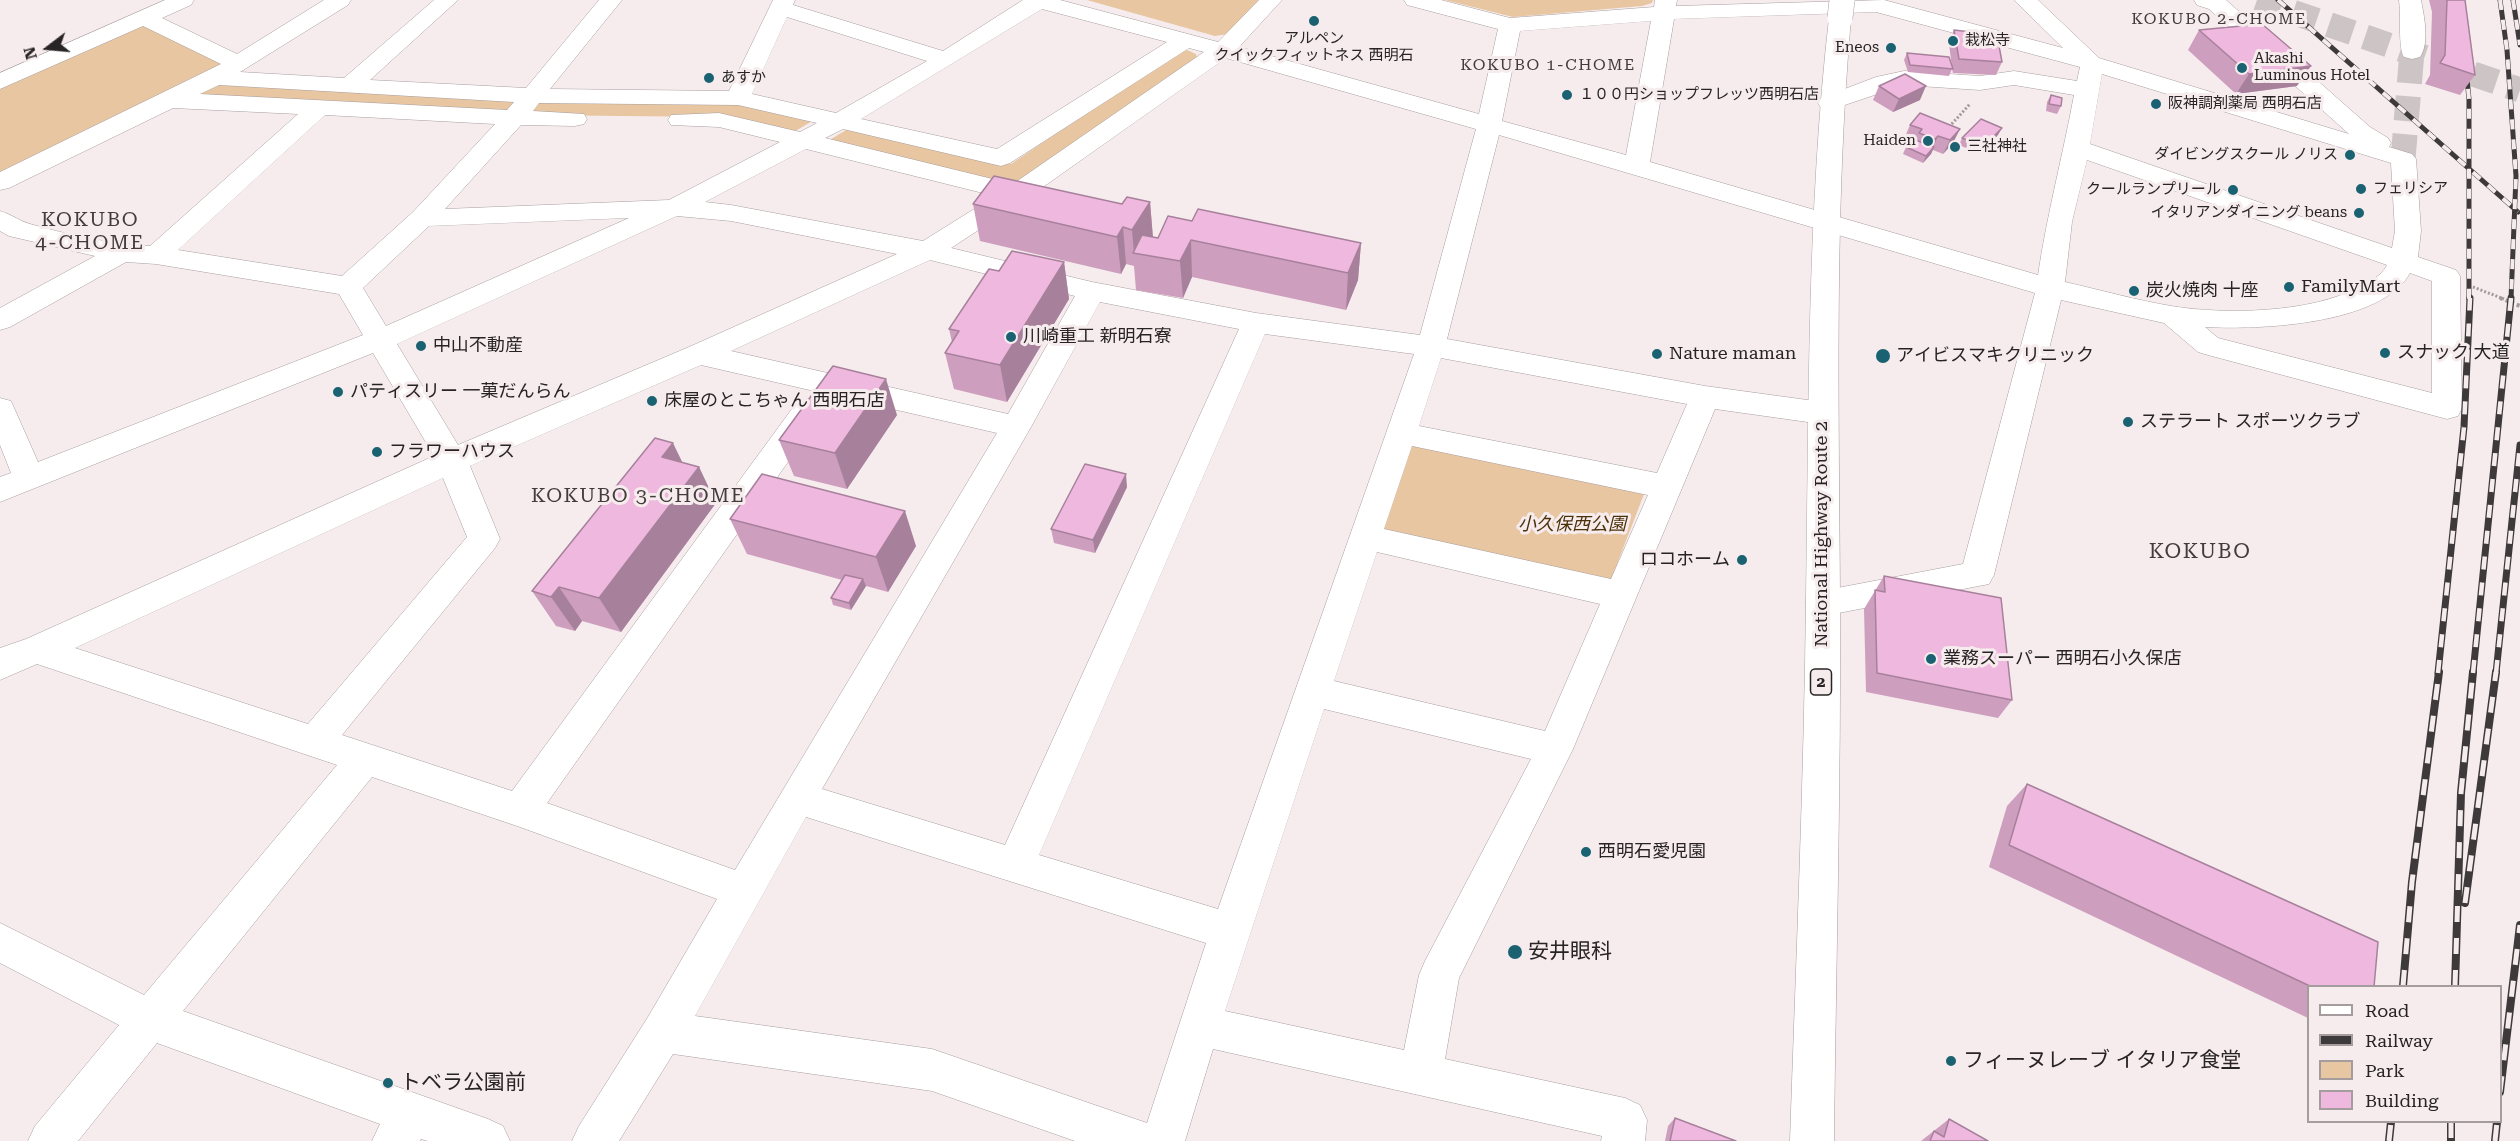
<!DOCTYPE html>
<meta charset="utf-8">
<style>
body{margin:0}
#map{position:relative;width:2520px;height:1141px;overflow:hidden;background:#f6eced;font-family:"Roboto Serif",serif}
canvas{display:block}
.legend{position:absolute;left:2307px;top:985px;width:195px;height:138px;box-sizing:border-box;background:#f6eced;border:2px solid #a49c9d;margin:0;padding:8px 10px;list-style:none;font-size:18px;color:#282425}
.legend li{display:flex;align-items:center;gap:12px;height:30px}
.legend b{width:30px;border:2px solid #a49c9d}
.north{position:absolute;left:18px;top:18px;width:60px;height:60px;-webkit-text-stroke:4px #f6eced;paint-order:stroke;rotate:254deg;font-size:16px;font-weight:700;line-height:24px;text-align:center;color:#282425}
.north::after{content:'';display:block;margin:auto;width:21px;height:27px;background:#282425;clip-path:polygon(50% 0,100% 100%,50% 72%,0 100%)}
</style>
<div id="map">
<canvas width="2520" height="1141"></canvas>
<ul class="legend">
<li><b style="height:8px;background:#fff"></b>Road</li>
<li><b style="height:8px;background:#3e3a3b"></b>Railway</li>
<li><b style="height:16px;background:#e7c6a1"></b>Park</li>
<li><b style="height:16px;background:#efb8de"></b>Building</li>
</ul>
<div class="north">N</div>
</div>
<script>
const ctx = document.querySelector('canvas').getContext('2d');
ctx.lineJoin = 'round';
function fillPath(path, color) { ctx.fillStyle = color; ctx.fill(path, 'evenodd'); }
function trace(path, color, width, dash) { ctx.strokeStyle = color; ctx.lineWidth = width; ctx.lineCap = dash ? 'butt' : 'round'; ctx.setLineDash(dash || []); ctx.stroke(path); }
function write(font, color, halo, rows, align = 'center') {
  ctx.font = font + ' "Roboto Serif","Noto Sans JP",serif'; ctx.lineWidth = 6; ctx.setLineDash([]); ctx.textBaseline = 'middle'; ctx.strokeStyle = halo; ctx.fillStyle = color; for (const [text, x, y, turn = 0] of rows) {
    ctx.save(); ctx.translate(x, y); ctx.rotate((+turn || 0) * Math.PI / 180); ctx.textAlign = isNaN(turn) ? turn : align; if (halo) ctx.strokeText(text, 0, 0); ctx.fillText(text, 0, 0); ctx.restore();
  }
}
fillPath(new Path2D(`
 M 1087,0 L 1260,0 L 1228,34 L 1215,36 Z
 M 1445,0 L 1653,0 L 1652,3 L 1642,6 L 1513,17 Z
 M 141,22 L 225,64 L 0,174 L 0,86 Z
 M 1187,50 L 1196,54 L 1198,61 L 1012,186 L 828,141 L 851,127 L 1011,164 L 1174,54 Z
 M 215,84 L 523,100 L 510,115 L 187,97 Z
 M 536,100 L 731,101 L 814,120 L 792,133 L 721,117 L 524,115 Z
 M 1410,445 L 1644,494 L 1609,585 L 1382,530 Z`), '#e7c6a1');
trace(new Path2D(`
 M 2403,159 L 2412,52`), '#cdc4c5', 25, [25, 13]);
trace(new Path2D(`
 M 2257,0 L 2520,90`), '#cdc4c5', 25, [25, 13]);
const minor = new Path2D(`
 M 165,0 L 194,0 L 191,5 L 162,18 L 237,54 L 324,0 L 351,0 L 348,5 L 240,72 L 344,78 L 434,0 L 458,0 L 370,80 L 526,88 L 599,0 L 622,0 L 550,89 L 729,91 L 773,0 L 795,0 L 793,5 L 943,51 L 1023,0 L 1060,0 L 1218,42 L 1259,0 L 1282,0 L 1239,47 L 1479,114 L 1498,29 L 1407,5 L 1404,0 L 1441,0 L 1510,18 L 1654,7 L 1655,0 L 1677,0 L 1676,6 L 1884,0 L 2063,48 L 2014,0 L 2038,0 L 2099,58 L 2349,134 L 2209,9 L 2197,5 L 2194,0 L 2226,0 L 2370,127 L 2388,138 L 2391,143 L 2389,147 L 2412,154 L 2416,159 L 2421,231 L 2418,257 L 2456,270 L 2460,276 L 2462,408 L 2458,416 L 2447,419 L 2208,355 L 2198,352 L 2164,323 L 2061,300 L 1994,575 L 1989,584 L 1823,616 L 1811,613 L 1806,603 L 1811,593 L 1963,564 L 2035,293 L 1499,135 L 1447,339 L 1705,386 L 1822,402 L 1833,405 L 1837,413 L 1833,421 L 1822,424 L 1715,409 L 1573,749 L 1459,978 L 1445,1059 L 1625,1098 L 1640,1105 L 1647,1120 L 1645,1141 L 1601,1141 L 1602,1136 L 1213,1049 L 1185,1141 L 1075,1141 L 932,1091 L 673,1054 L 619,1141 L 572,1141 L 579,1126 L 648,1017 L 717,899 L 520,827 L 372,777 L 183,1011 L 488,1119 L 503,1126 L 510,1141 L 428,1141 L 421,1139 L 420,1141 L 372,1141 L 380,1124 L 157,1043 L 78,1141 L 28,1141 L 35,1126 L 119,1025 L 0,963 L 0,923 L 144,995 L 337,765 L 37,664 L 0,680 L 0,648 L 26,639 L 434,456 L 373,353 L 0,502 L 0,477 L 11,473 L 0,445 L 0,398 L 11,401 L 38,462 L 363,335 L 339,294 L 156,264 L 126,262 L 10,327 L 0,330 L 0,308 L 95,256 L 9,236 L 0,231 L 0,211 C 11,214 19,221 30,224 C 69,235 110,244 150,246 L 298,114 L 173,108 L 9,188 L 0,190 L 0,172 L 221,64 L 143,26 L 0,89 L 0,73 ZM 1042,9 L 1167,42 L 997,149 L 861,119 ZM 1876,12 L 2080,67 L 2077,81 L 2014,71 L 1980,76 L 1904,71 L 1876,77 L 1821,98 L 1818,103 L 1821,108 L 1830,110 L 1904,85 L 1980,90 L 2014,85 L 2074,95 C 2063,155 2047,214 2038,275 L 1650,162 L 1674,19 ZM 787,17 L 927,61 L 836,113 L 752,94 ZM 1651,21 L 1626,155 L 1502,121 L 1520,31 ZM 1189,48 L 1204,52 L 1013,184 L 825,138 L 843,129 L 1001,166 L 1010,163 ZM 1226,58 L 1476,129 L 1420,335 L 1256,313 L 1092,282 L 951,248 L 1026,199 ZM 2102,74 L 2391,163 L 2395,231 L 2392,248 L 2090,144 ZM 219,85 L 514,102 L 507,110 L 200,94 ZM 539,103 L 738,105 L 817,123 L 800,132 L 719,113 L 671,115 L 668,120 L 671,125 L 719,127 L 780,142 L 669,200 L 445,209 L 521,125 L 575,126 L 584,124 L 587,119 L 584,114 L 533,111 ZM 325,115 L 495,124 L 413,212 L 342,276 L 178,250 ZM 806,149 L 995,196 L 923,241 L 731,205 L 705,202 ZM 2087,160 L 2387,265 C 2381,277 2371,280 2359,287 C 2312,313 2225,315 2171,306 C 2136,300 2100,290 2065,282 L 2072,222 ZM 677,216 L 731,221 L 897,254 L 689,347 L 458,445 L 397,344 ZM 629,218 L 386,326 L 363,288 L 429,226 ZM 930,260 L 1075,296 L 1008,414 L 731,351 ZM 2410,273 L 2432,281 L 2432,393 L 2218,338 L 2205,327 C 2258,330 2382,325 2410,273 ZM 1100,302 L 1239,329 L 1005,845 L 822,789 L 1031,427 ZM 1265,334 L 1414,354 L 1218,909 L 1039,855 ZM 1441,358 L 1687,404 L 1657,473 L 1419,426 ZM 701,365 L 997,433 L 735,870 L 547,803 L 819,418 L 823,410 L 819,402 L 808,399 L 797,402 L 512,791 L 342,735 L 495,548 L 500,539 L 470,466 ZM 1412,446 L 1648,495 L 1611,579 L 1384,529 ZM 443,478 L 467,537 L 308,724 L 75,648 ZM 1377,552 L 1600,604 L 1545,731 L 1334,681 ZM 1324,709 L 1531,759 L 1425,961 L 1419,975 L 1404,1050 L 1225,1011 ZM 806,817 L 1206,943 L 1147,1123 L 932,1049 L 695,1016 Z
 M 2399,0 L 2421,0 C 2424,16 2430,43 2420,57 L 2412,59 L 2404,57 C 2398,49 2401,13 2399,0 Z`);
const highway = new Path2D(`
 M 1840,11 L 1848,13 L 1851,18 C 1834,212 1839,405 1840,599 C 1841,780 1836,960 1834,1141 L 1790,1141 C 1796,960 1804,780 1806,599 C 1809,405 1807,211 1829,18 L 1832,13 Z`);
trace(minor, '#a89e9f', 1);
trace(highway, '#a89e9f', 1);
trace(new Path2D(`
 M 1949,127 L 1970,104
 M 2473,287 L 2504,299`), '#a1999a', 3, [2, 2]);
trace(new Path2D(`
 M 2500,298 L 2520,306`), '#a1999a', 4, [3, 3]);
fillPath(minor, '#fff');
fillPath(highway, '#fff');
const railFar2 = new Path2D(`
 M 2278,0 L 2518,212
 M 2500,0 L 2507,50 L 2516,176 L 2511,299
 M 2513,0 L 2520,45
 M 2466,69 L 2469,99 L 2469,299`);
const railFar1 = new Path2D(`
 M 2438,673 L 2464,427 L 2470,298
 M 2473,673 L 2511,298
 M 2496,673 L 2520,445`);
const rail = new Path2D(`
 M 2465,903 L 2496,672
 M 2403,986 L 2412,882 L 2439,672
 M 2455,986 L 2461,793 L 2473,672
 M 2500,1092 L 2520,925
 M 2451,1122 L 2451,1141
 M 2389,1141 L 2391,1122
 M 2495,1141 L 2497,1122`);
trace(railFar2, '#3e3a3b', 5);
trace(railFar1, '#3e3a3b', 7);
trace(rail, '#3e3a3b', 8);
trace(railFar2, '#f6eced', 4, [10]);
trace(railFar1, '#f6eced', 4.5, [13]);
trace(rail, '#f6eced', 5, [16]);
const highwayBridge = new Path2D(`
 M 1840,18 L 1842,0`);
trace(highwayBridge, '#a89e9f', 26, []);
trace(highwayBridge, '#fff', 25);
fillPath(new Path2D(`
 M 2429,0 L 2465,0 L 2475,75 L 2460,95 L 2425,84 L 2430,75 L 2432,12 Z
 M 1954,30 L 2002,62 L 1996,75 L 1953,73 L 1952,69 L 1949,76 L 1908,72 L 1904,60 L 1907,53 L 1952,67 L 1949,44 Z
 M 2199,30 L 2297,86 L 2236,94 L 2188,50 Z
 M 1879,86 L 1920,100 L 1893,112 L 1873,100 Z
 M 2051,95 L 2061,106 L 2057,114 L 2046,111 L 2047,102 Z
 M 1920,113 L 1953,143 L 1943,154 L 1933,150 L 1931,154 L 1923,163 L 1903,154 L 1906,147 L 1911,141 L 1904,139 L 1910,125 Z
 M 1998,135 L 1980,154 L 1959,145 L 1962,138 Z
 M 1150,202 L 1153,237 L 1158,238 L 1192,221 L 1361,243 L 1358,280 L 1346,310 L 1192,277 L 1183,298 L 1136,290 L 1134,266 L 1126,264 L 1121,274 L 980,241 L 973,204 L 1122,204 Z
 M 1064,262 L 1069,299 L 1007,402 L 954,389 L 945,353 L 952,342 L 949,329 L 999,271 Z
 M 897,415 L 847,489 L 794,476 L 779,440 Z
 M 683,463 L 699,467 L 716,503 L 621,632 L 582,621 L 575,631 L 556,626 L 532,591 Z
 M 1127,487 L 1095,553 L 1054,543 L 1051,529 Z
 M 730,519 L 916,546 L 888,592 L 866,586 L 851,610 L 833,605 L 831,598 L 842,580 L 747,554 Z
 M 1884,576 L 2012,700 L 1998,718 L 1866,692 L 1864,609 Z
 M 2027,784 L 2374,987 L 2308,987 L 2308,1018 L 1989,867 L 2007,806 Z
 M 1675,1118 L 1736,1141 L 1665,1141 L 1668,1126 Z
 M 1949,1119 L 1988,1141 L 1921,1141 Z`), '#ce9ebf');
fillPath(new Path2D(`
 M 2311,66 L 2297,86 L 2236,94 L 2249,74 Z
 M 1926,86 L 1920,100 L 1893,112 L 1899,99 Z
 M 2002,128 L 1998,135 L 1980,154 L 1983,147 Z
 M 1960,129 L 1953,143 L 1943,154 L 1950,140 Z
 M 1938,136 L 1932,150 L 1928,153 L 1935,139 Z
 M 1934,147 L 1931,154 L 1923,163 L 1926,156 Z
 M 1150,202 L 1153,239 L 1134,253 L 1132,230 Z
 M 1123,227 L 1126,264 L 1121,274 L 1117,237 Z
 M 1191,240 L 1192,277 L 1183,298 L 1180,261 Z
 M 1361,243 L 1358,280 L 1346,310 L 1348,273 Z
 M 1064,262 L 1069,299 L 1007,402 L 1000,365 Z
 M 886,379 L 897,415 L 847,489 L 835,453 Z
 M 673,443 L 690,478 L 699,467 L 716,503 L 621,632 L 599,598 L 662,457 Z
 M 1126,474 L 1127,487 L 1095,553 L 1093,540 Z
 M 905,511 L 916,546 L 888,592 L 876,557 Z
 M 863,579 L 866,586 L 851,610 L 849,603 Z
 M 559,587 L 582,621 L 575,631 L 551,597 Z`), '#a7819b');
const building = new Path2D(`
 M 2447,0 L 2465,0 L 2475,75 L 2440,63 L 2445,55 Z
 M 2262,24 L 2311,66 L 2249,74 L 2199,30 Z
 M 1954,30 L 1997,35 L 2002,62 L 1959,59 Z
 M 1907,53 L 1949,57 L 1953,69 L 1910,65 Z
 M 1905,74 L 1926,86 L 1899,99 L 1879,86 Z
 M 2051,95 L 2062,98 L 2061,106 L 2049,104 Z
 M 1920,113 L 1960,129 L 1950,140 L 1938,136 L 1935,139 L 1919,133 L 1922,129 L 1910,125 Z
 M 1981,119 L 2002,128 L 1983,147 L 1962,138 Z
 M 1913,139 L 1934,147 L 1926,156 L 1906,147 Z
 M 994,176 L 1122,204 L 1127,197 L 1150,202 L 1132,230 L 1123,227 L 1117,237 L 973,204 Z
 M 1198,209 L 1361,243 L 1348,273 L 1191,240 L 1180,261 L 1133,253 L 1142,235 L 1158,238 L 1168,216 L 1192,221 Z
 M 1012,251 L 1064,262 L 1000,365 L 945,353 L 959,331 L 949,329 L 989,269 L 999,271 Z
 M 833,366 L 886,379 L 835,453 L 779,440 Z
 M 655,438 L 673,443 L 662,457 L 699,467 L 599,598 L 559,587 L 551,597 L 532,591 Z
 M 1085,464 L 1126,474 L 1093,540 L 1051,529 Z
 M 762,474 L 905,511 L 876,557 L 730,519 Z
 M 845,575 L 863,579 L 849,603 L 831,598 Z
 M 1884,576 L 2001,598 L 2012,700 L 1877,673 L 1875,590 L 1885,592 Z
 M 2027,784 L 2378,942 L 2374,987 L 2312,987 L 2009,845 Z
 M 1675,1118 L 1736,1141 L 1670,1141 Z
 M 1949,1119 L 1988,1141 L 1930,1141 L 1934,1131 L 1944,1137 Z`);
fillPath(building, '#efb8de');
trace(building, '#a7819b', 1.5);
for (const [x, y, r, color] of [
 [1314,21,6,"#1a6271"],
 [1953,41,6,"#1a6271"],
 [1891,48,6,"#1a6271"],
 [2242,68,6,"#1a6271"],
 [709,78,6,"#1a6271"],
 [1567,95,6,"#1a6271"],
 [2156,104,6,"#1a6271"],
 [1928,141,6,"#1a6271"],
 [1955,147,6,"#1a6271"],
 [2350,155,6,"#1a6271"],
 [2361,189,6,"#1a6271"],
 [2233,190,6,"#1a6271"],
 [2359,213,6,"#1a6271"],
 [2289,287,6,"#1a6271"],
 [2134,291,6,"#1a6271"],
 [1011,337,6,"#1a6271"],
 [421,346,6,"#1a6271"],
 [2385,353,6,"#1a6271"],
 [1657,354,6,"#1a6271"],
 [1883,356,8,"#1a6271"],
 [338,392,6,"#1a6271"],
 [652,401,6,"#1a6271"],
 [2128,422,6,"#1a6271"],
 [377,452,6,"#1a6271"],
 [1742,560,6,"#1a6271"],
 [1931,659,6,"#1a6271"],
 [1586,852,6,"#1a6271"],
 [1515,952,8,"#1a6271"],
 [1951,1061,6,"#1a6271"],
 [388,1083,6,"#1a6271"]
]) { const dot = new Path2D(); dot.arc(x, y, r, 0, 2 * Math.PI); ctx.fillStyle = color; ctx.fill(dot); trace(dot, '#f6eced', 2); }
write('15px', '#282425', '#f6eced', [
 ["アルペン",1314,39,"center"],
 ["クイックフィットネス 西明石",1314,56,"center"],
 ["栽松寺",1965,41],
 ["Eneos",1879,48,"right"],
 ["Akashi",2254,59],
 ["Luminous Hotel",2254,76],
 ["あすか",721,78],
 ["１００円ショップフレッツ西明石店",1579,95],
 ["阪神調剤薬局 西明石店",2168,104],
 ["Haiden",1916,141,"right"],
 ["三社神社",1967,147],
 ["ダイビングスクール ノリス",2338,155,"right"],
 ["フェリシア",2373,189],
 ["クールランプリール",2221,190,"right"],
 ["イタリアンダイニング beans",2347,213,"right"]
], 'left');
ctx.letterSpacing = '1.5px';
write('16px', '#433b3c', '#f6eced', [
 ["KOKUBO 2-CHOME",2219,19],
 ["KOKUBO 1-CHOME",1548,65]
]);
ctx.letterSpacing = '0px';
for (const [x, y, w] of [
 [1821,682,21]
]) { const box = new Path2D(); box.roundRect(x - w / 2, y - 13, w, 26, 4.5); ctx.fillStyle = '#f6eced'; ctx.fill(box); trace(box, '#282425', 1.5); }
write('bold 16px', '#282425', null, [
 ["2",1821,682]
]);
write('18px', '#282425', '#f6eced', [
 ["FamilyMart",2301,287],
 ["炭火焼肉 十座",2146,291],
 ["川崎重工 新明石寮",1023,337],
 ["中山不動産",433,346],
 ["スナック 大道",2397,353],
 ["Nature maman",1669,354],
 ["アイビスマキクリニック",1896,356],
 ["パティスリー 一菓だんらん",350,392],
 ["床屋のとこちゃん 西明石店",664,401],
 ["ステラート スポーツクラブ",2140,422],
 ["フラワーハウス",389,452],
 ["ロコホーム",1730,560,"right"],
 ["業務スーパー 西明石小久保店",1943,659],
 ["西明石愛児園",1598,852]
], 'left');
write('italic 18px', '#4c3008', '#f6eced', [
 ["小久保西公園",1572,525]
]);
write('18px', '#282425', '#f6eced', [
 ["National Highway Route 2",1822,534,-90]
]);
ctx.letterSpacing = '1.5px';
write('20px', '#433b3c', '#f6eced', [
 ["KOKUBO",90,220],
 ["4-CHOME",90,243],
 ["KOKUBO 3-CHOME",638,496]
]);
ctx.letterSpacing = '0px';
ctx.letterSpacing = '1.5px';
write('21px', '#433b3c', '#f6eced', [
 ["KOKUBO",2200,552]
]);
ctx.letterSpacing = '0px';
write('21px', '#282425', '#f6eced', [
 ["安井眼科",1528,952],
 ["フィーヌレーブ イタリア食堂",1963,1061],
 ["トベラ公園前",400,1083]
], 'left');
</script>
